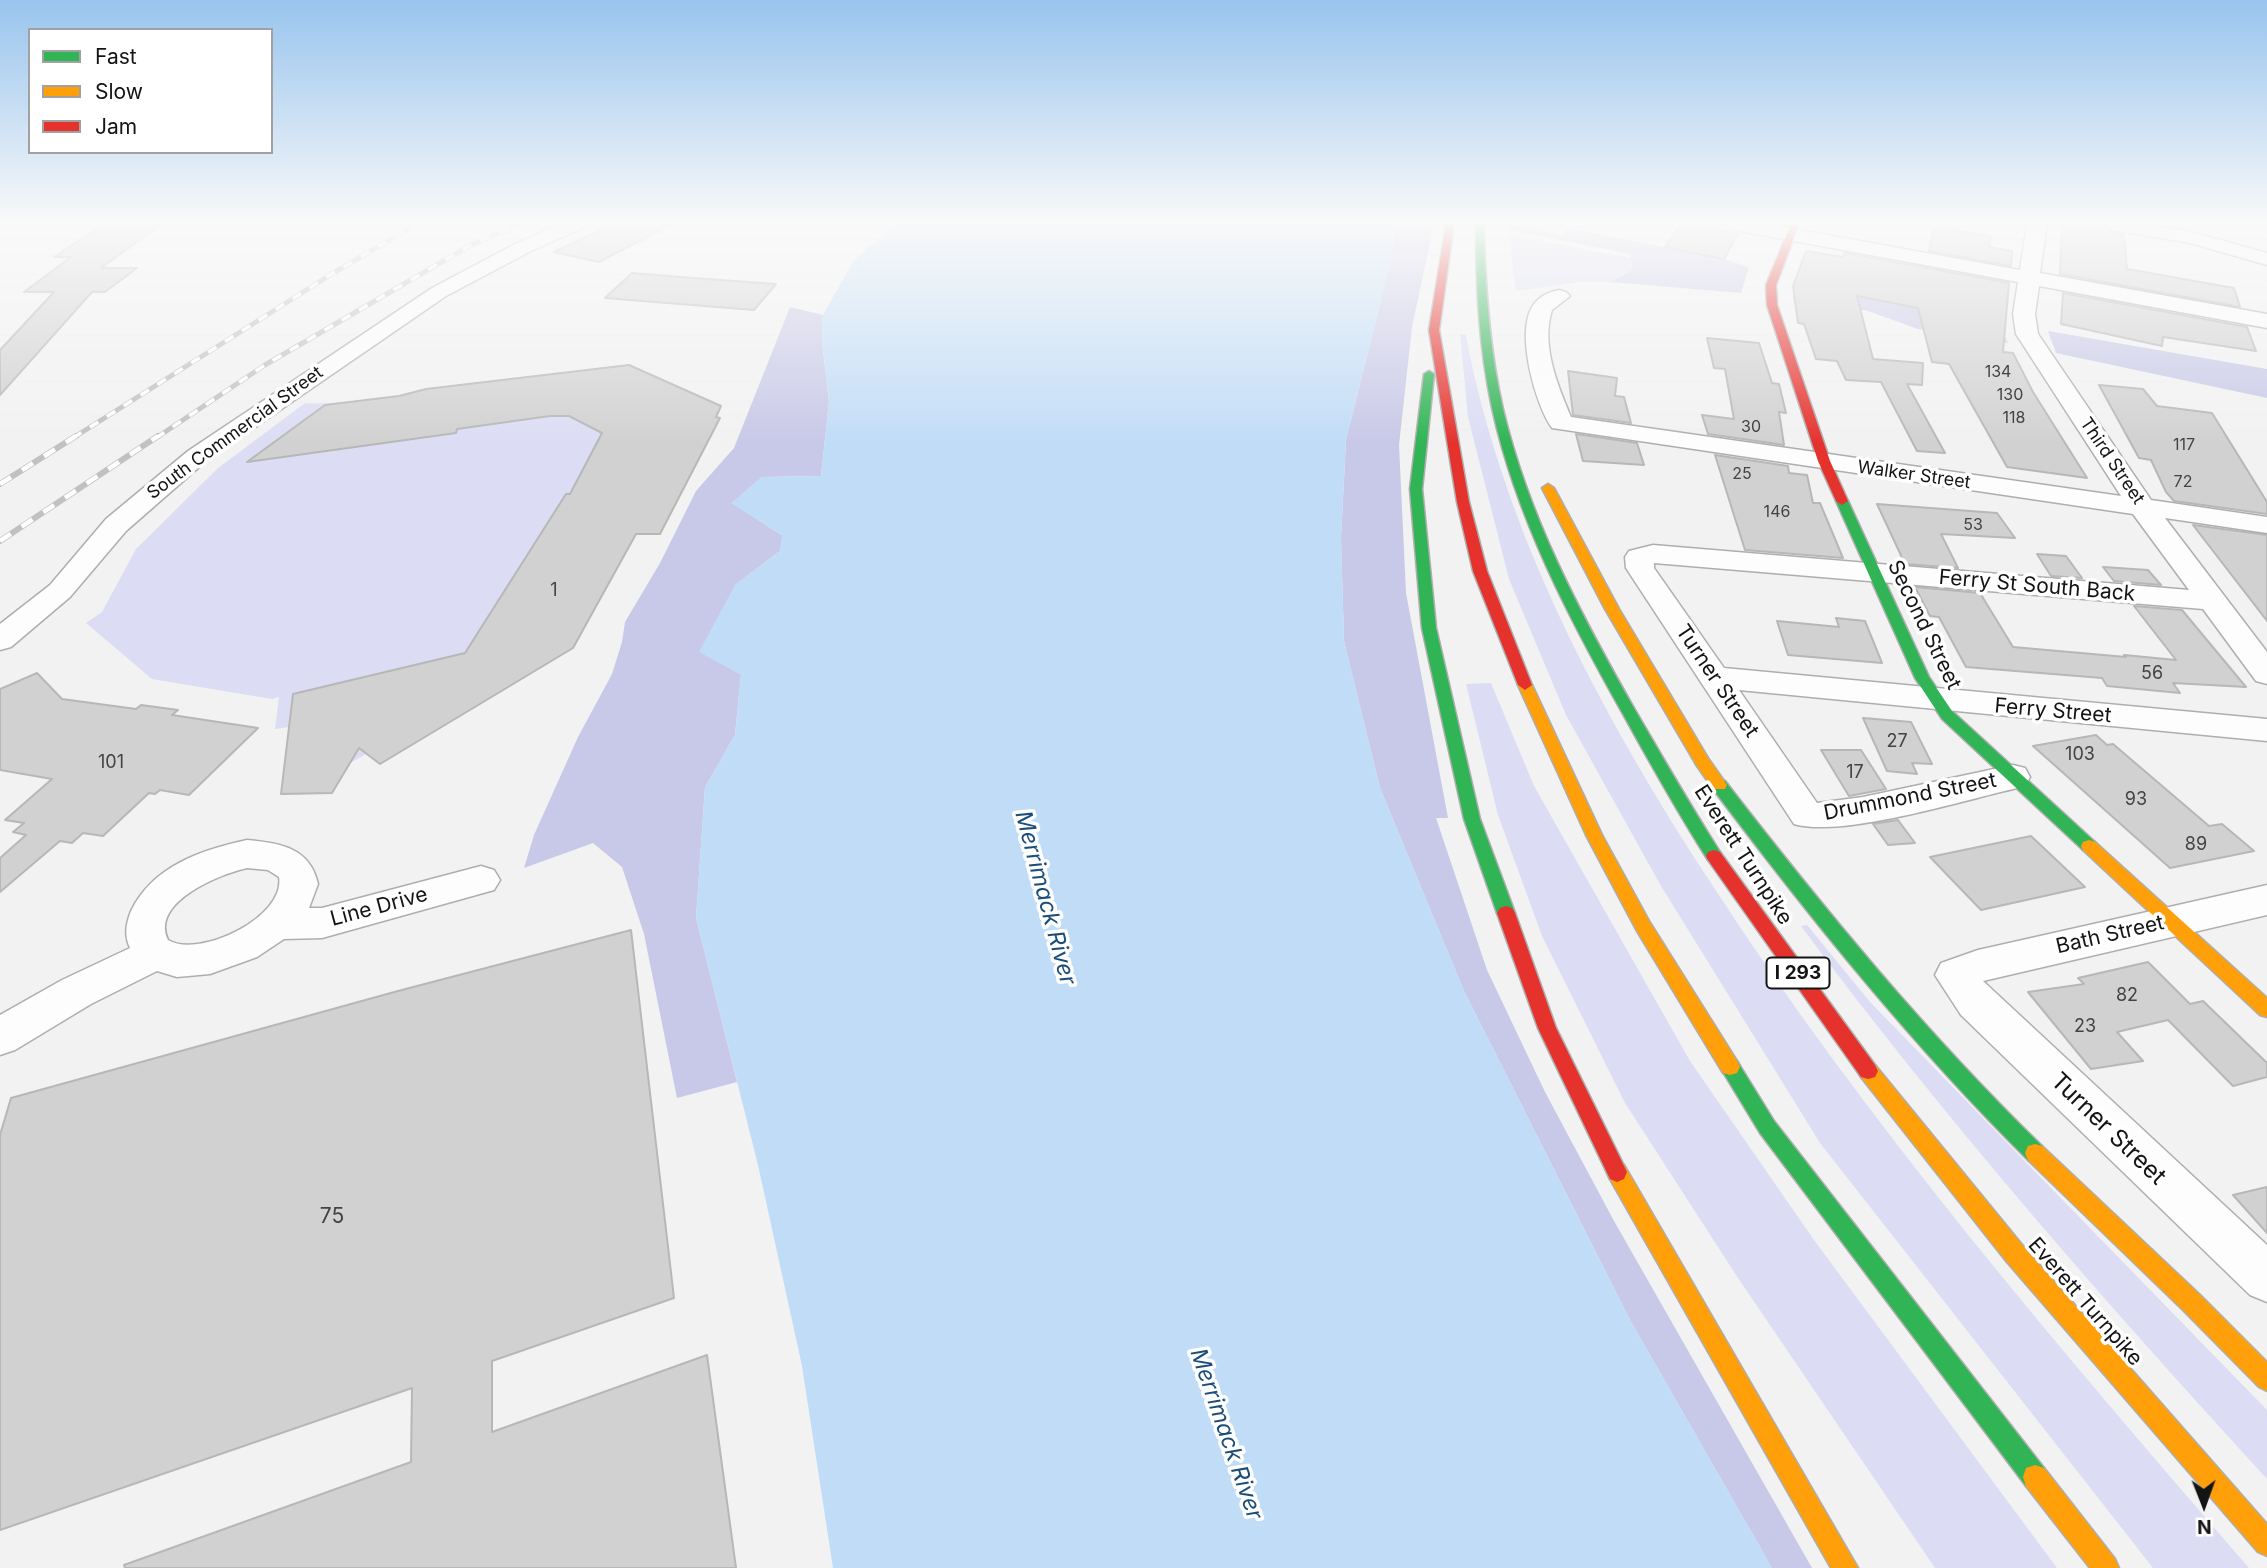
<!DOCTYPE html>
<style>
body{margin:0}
#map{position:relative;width:2267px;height:1568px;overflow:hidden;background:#f2f2f2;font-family:Inter,sans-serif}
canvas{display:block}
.legend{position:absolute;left:28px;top:28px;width:245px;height:126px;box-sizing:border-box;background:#fff;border:2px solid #a1a1a1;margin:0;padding:9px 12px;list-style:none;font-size:21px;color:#141414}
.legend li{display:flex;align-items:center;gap:14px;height:35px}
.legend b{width:35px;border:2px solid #a1a1a1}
.north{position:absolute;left:2169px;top:1470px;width:70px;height:70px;-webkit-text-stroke:5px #fff;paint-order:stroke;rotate:179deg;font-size:19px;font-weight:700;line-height:28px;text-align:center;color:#141414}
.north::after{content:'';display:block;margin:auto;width:24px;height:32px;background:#141414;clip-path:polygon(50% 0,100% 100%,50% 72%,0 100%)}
</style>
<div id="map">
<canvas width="2267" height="1568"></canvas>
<ul class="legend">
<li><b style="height:9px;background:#30b455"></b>Fast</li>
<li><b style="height:9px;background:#ff9f0a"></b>Slow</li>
<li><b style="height:9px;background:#e5322d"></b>Jam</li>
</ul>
<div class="north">N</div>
</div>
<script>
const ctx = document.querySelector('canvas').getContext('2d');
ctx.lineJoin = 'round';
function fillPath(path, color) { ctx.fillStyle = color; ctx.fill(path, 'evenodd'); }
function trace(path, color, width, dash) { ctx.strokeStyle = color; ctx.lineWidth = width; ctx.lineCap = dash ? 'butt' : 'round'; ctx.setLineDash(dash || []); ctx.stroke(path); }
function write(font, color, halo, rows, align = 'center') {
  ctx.font = font + ' Inter,sans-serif'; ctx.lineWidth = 7; ctx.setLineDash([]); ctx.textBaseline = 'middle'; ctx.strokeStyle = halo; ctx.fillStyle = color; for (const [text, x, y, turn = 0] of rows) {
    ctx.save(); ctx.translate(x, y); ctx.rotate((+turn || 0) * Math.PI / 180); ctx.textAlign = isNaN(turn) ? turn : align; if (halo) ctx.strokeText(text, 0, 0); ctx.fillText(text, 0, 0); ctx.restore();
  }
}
fillPath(new Path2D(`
 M 1509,235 L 1631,258 L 1632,270 L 1610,282 L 1580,282 L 1516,291 Z
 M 1460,334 L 1466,335 C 1502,530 1602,716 1709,880 C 1868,1126 2058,1347 2249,1568 L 2153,1568 L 1820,1143 L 1661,886 L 1566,715 L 1509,579 L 1468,417 Z
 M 632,364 L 633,373 L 703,404 L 722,405 L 716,417 L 720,418 L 660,534 L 636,534 L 573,648 L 380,764 L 366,754 L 350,763 L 332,793 L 286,794 L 289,727 L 275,729 L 279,697 L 272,699 L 152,679 L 86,623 L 102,612 L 136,549 L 217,469 L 305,403 C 329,405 408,399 426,389 Z
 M 1491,683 L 1534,786 L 1690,1061 L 1814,1240 L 2057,1568 L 1935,1568 L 1738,1278 L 1625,1103 L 1542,936 L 1498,815 L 1466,684 Z
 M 1807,925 L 1871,1003 L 2267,1410 L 2267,1479 C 2104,1301 1945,1120 1801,926 Z`), '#dcdcf5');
fillPath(new Path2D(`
 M 1396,224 L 1434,224 L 1412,327 L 1399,445 L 1406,593 L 1448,818 L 1436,818 L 1487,970 L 1545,1092 L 1614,1221 L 1812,1568 L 1772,1568 L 1630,1320 L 1464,991 L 1380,788 L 1344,641 L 1341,538 L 1346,440 L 1390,263 Z
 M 1508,224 L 1562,235 L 1568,228 L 1724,259 L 1749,267 L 1741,293 L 1610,282 L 1632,270 L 1631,254 L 1508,230 Z
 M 1795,283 L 1998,322 L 2008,343 L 1918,329 L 1868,311 L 1793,300 Z
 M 790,307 L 823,315 L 822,341 L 829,402 L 821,476 L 762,477 L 732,503 L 783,536 L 780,551 L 735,585 L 741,675 L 735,735 L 705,787 L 696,918 L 737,1082 L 677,1098 L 644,934 L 622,867 L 593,843 L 524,868 L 534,835 L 578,737 L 612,674 L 622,642 L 625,622 L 660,563 L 696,491 L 734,448 Z
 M 2048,331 L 2267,369 L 2267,398 L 2056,353 Z`), '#c8c8e8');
fillPath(new Path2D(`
 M 895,224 L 1396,224 L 1390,263 L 1346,440 L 1341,538 L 1344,641 L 1380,788 L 1464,991 L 1630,1320 L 1772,1568 L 833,1568 L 802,1366 L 758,1165 L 696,918 L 705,787 L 735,735 L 741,675 L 699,652 L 735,585 L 780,551 L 782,535 L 731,503 L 762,477 L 821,476 L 829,402 L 822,341 L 823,315 L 854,260 Z`), '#c1dcf7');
const building = new Path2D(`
 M 104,224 L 162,224 L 101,268 L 137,268 L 105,292 L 92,292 L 0,395 L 0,350 L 54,292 L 24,292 L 71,257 L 54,257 Z
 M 612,224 L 672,224 L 599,262 L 554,252 Z
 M 1681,224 L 1698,224 L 1738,234 L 1724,259 L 1665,247 Z
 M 2062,224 L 2100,224 L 2111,232 L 2124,235 L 2127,269 L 2234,288 L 2240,307 L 2060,274 Z
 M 1934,226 L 1991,236 L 1989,247 L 2012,251 L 2011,266 L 1929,251 Z
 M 1806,251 L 1843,257 L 1845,253 L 2009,283 L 2003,352 L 2013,353 L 2033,392 L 2087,478 L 2007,467 L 1949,364 L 1932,362 L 1918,308 L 1857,296 L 1873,359 L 1923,363 L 1922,385 L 1907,384 L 1945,453 L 1917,451 L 1881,382 L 1846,380 L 1837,361 L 1816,359 L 1804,324 L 1798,323 L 1793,286 Z
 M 632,273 L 694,278 L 776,284 L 754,310 L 605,298 Z
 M 2063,293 L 2247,327 L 2256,351 L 2163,337 L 2162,346 L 2061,324 Z
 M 1707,338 L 1759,343 L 1772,383 L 1779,384 L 1786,413 L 1779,412 L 1784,445 L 1708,434 L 1702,415 L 1734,419 L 1725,369 L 1714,368 Z
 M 629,365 L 721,406 L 716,417 L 720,418 L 660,534 L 636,534 L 573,648 L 380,764 L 359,748 L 332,793 L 281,794 L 293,694 L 465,653 L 566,494 L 570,494 L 602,433 L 569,416 L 550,416 L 457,429 L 456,433 L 247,462 L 325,405 L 399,396 L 426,389 Z
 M 1568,371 L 1617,378 L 1615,396 L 1624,397 L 1631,423 L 1573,415 Z
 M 2099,385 L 2143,389 L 2157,406 L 2212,413 L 2267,502 L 2267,514 L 2174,501 L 2166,492 L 2151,460 L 2139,458 Z
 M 1576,434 L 1637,443 L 1644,465 L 1583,461 Z
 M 1715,455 L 1788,466 L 1789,473 L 1807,475 L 1813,503 L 1820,503 L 1843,558 L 1745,550 Z
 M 1877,504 L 1997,513 L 2015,538 L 1941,534 L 1958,568 L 1905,564 Z
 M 2193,525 L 2267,535 L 2267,621 Z
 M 2037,554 L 2066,556 L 2082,578 L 2051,576 Z
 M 2103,567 L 2148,570 L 2161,585 L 2114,581 Z
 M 1915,587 L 1980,593 L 2013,647 L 2126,657 L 2124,655 L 2176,660 L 2134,606 L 2182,610 L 2246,687 L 2173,683 L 2180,693 L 2107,686 L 2102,678 L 1966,667 L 1939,617 L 1930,616 Z
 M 1836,618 L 1865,621 L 1882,663 L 1788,655 L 1777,621 L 1839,627 Z
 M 37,673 L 62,699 L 136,709 L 141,705 L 178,710 L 172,715 L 258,728 L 189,795 L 160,790 L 155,794 L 149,793 L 103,836 L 83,833 L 72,843 L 60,841 L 0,892 L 0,858 L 26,835 L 13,832 L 24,823 L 5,820 L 52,779 L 0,770 L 0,689 Z
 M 1863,718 L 1911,722 L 1932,764 L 1912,763 L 1917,774 L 1887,771 Z
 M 2096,735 L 2107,745 L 2113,744 L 2209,826 L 2222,824 L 2254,851 L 2170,868 L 2033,746 Z
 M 1821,750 L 1861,750 L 1886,789 L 1849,796 Z
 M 1898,820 L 1915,843 L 1888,845 L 1873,824 Z
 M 2031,836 L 2085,887 L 1981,910 L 1930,857 Z
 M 631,930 L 674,1298 L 492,1361 L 492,1432 L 707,1355 L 736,1568 L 125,1568 L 124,1565 L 411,1462 L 412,1388 L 0,1530 L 0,1135 L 11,1098 L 398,991 Z
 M 2148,962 L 2190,1004 L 2203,1001 L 2267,1063 L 2267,1077 L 2233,1086 L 2168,1020 L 2117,1032 L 2143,1061 L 2091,1069 L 2028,992 L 2084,984 L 2078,978 Z
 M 2267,1187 L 2267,1233 L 2233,1195 Z`);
fillPath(building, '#d2d1d1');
trace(building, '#b8b7b7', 2);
const street = new Path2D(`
 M 559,224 L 585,224 L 583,228 L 531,251 L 446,296 L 206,461 L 126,531 L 70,597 L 11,647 L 0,650 L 0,624 L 50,585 L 106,519 L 188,451 L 432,288 L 517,243 Z
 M 1725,224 L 1767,224 L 2020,270 L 2027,224 L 2047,224 L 2040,273 L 2267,314 L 2267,328 L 2039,286 L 2035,314 L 2038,334 L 2151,500 L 2267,517 L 2267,533 L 2165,518 L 2267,652 L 2267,684 L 2256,681 L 2203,609 L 1654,563 L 1654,568 L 1724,668 L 2267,719 L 2267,741 L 1739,690 L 1817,803 L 1863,797 L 2013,765 L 2025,768 L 2030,777 L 2025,786 L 2013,789 C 1961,801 1841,838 1794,824 L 1626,568 L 1625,557 L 1629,551 L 1653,545 L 2189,590 L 2133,514 L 1552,428 C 1535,404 1516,334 1532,307 C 1538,297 1548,292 1559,290 L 1566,292 L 1570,296 L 1552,310 C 1541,345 1557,384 1571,417 L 2121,496 L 2016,334 L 2013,314 L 2018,282 L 1734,230 Z
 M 2103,224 L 2146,224 L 2192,232 L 2267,253 L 2267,265 L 2190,243 L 2112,230 Z
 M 247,840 C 279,843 310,847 318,884 L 309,908 L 322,908 L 481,866 L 494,870 L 500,880 L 494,890 L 322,938 L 284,939 L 257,957 L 210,974 L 177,977 L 157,971 L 91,1004 L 15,1050 L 0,1055 L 0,1015 L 62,980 L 130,948 C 124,935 126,924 131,911 C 153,866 201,850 247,840 ZM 247,868 L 268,870 L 279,877 C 286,917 199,959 168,940 C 150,902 220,874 247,868 Z
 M 2267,885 L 2267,915 L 1983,981 L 2267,1245 L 2267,1302 L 2250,1295 L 1961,1015 L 1935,975 L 1941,963 L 1978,950 Z`);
const fast = new Path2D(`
 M 1476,224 L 1484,224 C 1485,287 1489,348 1503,409 C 1528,516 1581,615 1635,710 C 1663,758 1690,805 1720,852 L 1722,856 L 1720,860 L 1708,860 C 1678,813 1650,763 1623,714 C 1569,618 1516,517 1492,408 C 1479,347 1476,287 1476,224 Z
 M 1429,371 L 1434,374 L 1422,489 L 1436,628 L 1480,819 L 1515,913 L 1512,918 L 1506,920 L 1500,918 L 1497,913 L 1464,819 L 1422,628 L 1410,489 L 1424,374 Z
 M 1842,497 L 1848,501 L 1929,677 L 1952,711 L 2095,842 L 2097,846 L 2095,850 L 2083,850 L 1942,719 L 1915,678 L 1836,501 Z
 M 1719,779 L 1725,781 C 1824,909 1926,1033 2042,1146 L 2045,1153 L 2042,1160 L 2035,1162 L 2028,1160 C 1912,1045 1811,919 1713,789 L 1711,785 Z
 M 1730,1059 L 1737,1061 L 1774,1121 L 2044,1468 L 2047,1477 L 2044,1486 L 2035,1489 L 2026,1486 L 1760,1133 L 1720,1067 L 1723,1061 Z`);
const slow = new Path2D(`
 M 1548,484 L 1554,488 L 1619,609 L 1708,758 L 1727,785 L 1725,789 L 1713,789 L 1697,766 L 1605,609 L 1542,488 Z
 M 1525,680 L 1532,685 L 1602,835 L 1649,921 L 1737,1061 L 1740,1067 L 1737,1073 L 1730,1075 L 1723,1073 L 1637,931 L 1586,835 L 1518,685 Z
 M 2089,840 L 2095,842 L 2267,998 L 2267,1017 L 2260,1015 L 2083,850 L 2081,846 L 2083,842 Z
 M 1868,1063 L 1875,1065 L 2023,1246 L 2267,1524 L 2267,1556 L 2258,1552 L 2007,1262 L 1861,1077 L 1858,1071 L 1861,1065 Z
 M 2035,1144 L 2042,1146 L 2199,1294 L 2267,1362 L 2267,1391 L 2259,1387 L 2183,1310 L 2028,1160 L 2025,1153 L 2028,1146 Z
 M 1617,1162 L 1624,1165 L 1858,1568 L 1831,1568 L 1610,1179 L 1607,1172 L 1610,1165 Z
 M 2035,1465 L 2044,1468 L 2115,1559 L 2119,1568 L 2090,1568 L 2026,1486 L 2023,1477 L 2026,1468 Z`);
const jam = new Path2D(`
 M 1446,224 L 1454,224 L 1439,330 L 1469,502 L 1487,571 L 1532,685 L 1525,690 L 1518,685 L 1473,571 L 1457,502 L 1429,330 Z
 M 1791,224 L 1799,224 L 1776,285 L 1777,305 L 1830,461 L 1848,501 L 1842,505 L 1836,501 L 1818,461 L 1767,305 L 1766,285 Z
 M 1714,850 L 1720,852 L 1875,1065 L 1878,1071 L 1875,1077 L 1868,1079 L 1861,1077 L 1708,860 L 1706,856 L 1708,852 Z
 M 1506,906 L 1512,908 L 1515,913 L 1556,1028 L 1627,1172 L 1624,1179 L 1617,1182 L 1610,1179 L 1538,1028 L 1497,913 L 1500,908 Z`);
trace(street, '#aeaeaf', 3);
trace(fast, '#aeaeaf', 3);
trace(slow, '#aeaeaf', 3);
trace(jam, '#aeaeaf', 3);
fillPath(street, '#fdfdfd');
fillPath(fast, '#30b455');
fillPath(slow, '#ff9f0a');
fillPath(jam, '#e5322d');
const railFar1 = new Path2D(`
 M 73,438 L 330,275 L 408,229
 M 156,438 L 265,365 L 469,246 L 519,224`);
const rail = new Path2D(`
 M 0,484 L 76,436
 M 0,541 L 158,436`);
trace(railFar1, '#c1c1c1', 5);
trace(rail, '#c1c1c1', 6);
trace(railFar1, '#fff', 3.5, [10]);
trace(rail, '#fff', 4.5, [13]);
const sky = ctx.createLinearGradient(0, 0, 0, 444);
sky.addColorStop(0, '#98c4ee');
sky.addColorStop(0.5, '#f9f9f9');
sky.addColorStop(1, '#f9f9f900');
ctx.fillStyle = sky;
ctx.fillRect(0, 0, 2267, 444);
write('16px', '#444343', null, [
 ["134",1998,372],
 ["130",2010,395],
 ["118",2014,418],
 ["30",1751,427],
 ["117",2184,445],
 ["25",1742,474],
 ["72",2183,482],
 ["146",1777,512],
 ["53",1973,525]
]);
write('18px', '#141414', '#fff', [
 ["South Commercial Street",235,433,-36],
 ["Third Street",2112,461,56],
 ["Walker Street",1914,475,8]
]);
write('18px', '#444343', null, [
 ["1",554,591],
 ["56",2152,674],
 ["27",1897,742],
 ["103",2080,755],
 ["101",111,763],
 ["17",1855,773],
 ["93",2136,800],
 ["89",2196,845],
 ["82",2127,996],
 ["23",2085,1027]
]);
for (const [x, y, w] of [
 [1798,973,63]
]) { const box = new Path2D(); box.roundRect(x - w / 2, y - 15.5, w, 31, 5); ctx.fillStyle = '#fff'; ctx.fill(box); trace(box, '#141414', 2); }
write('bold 19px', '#141414', null, [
 ["I 293",1798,973]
]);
write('21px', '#141414', '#fff', [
 ["Ferry St South Back",2037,586,5],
 ["Second Street",1924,625,64],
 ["Turner Street",1717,681,56],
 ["Ferry Street",2053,711,5],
 ["Drummond Street",1910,797,-11],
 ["Everett Turnpike",1743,855,57],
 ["Line Drive",379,907,-15],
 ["Bath Street",2110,935,-13],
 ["Everett Turnpike",2085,1302,49]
]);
write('21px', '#444343', null, [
 ["75",332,1217]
]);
write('italic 23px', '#1b4d79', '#fff', [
 ["Merrimack River",1045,898,75],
 ["Merrimack River",1226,1434,71]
]);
write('24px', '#141414', '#fff', [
 ["Turner Street",2108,1129,44]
]);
</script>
